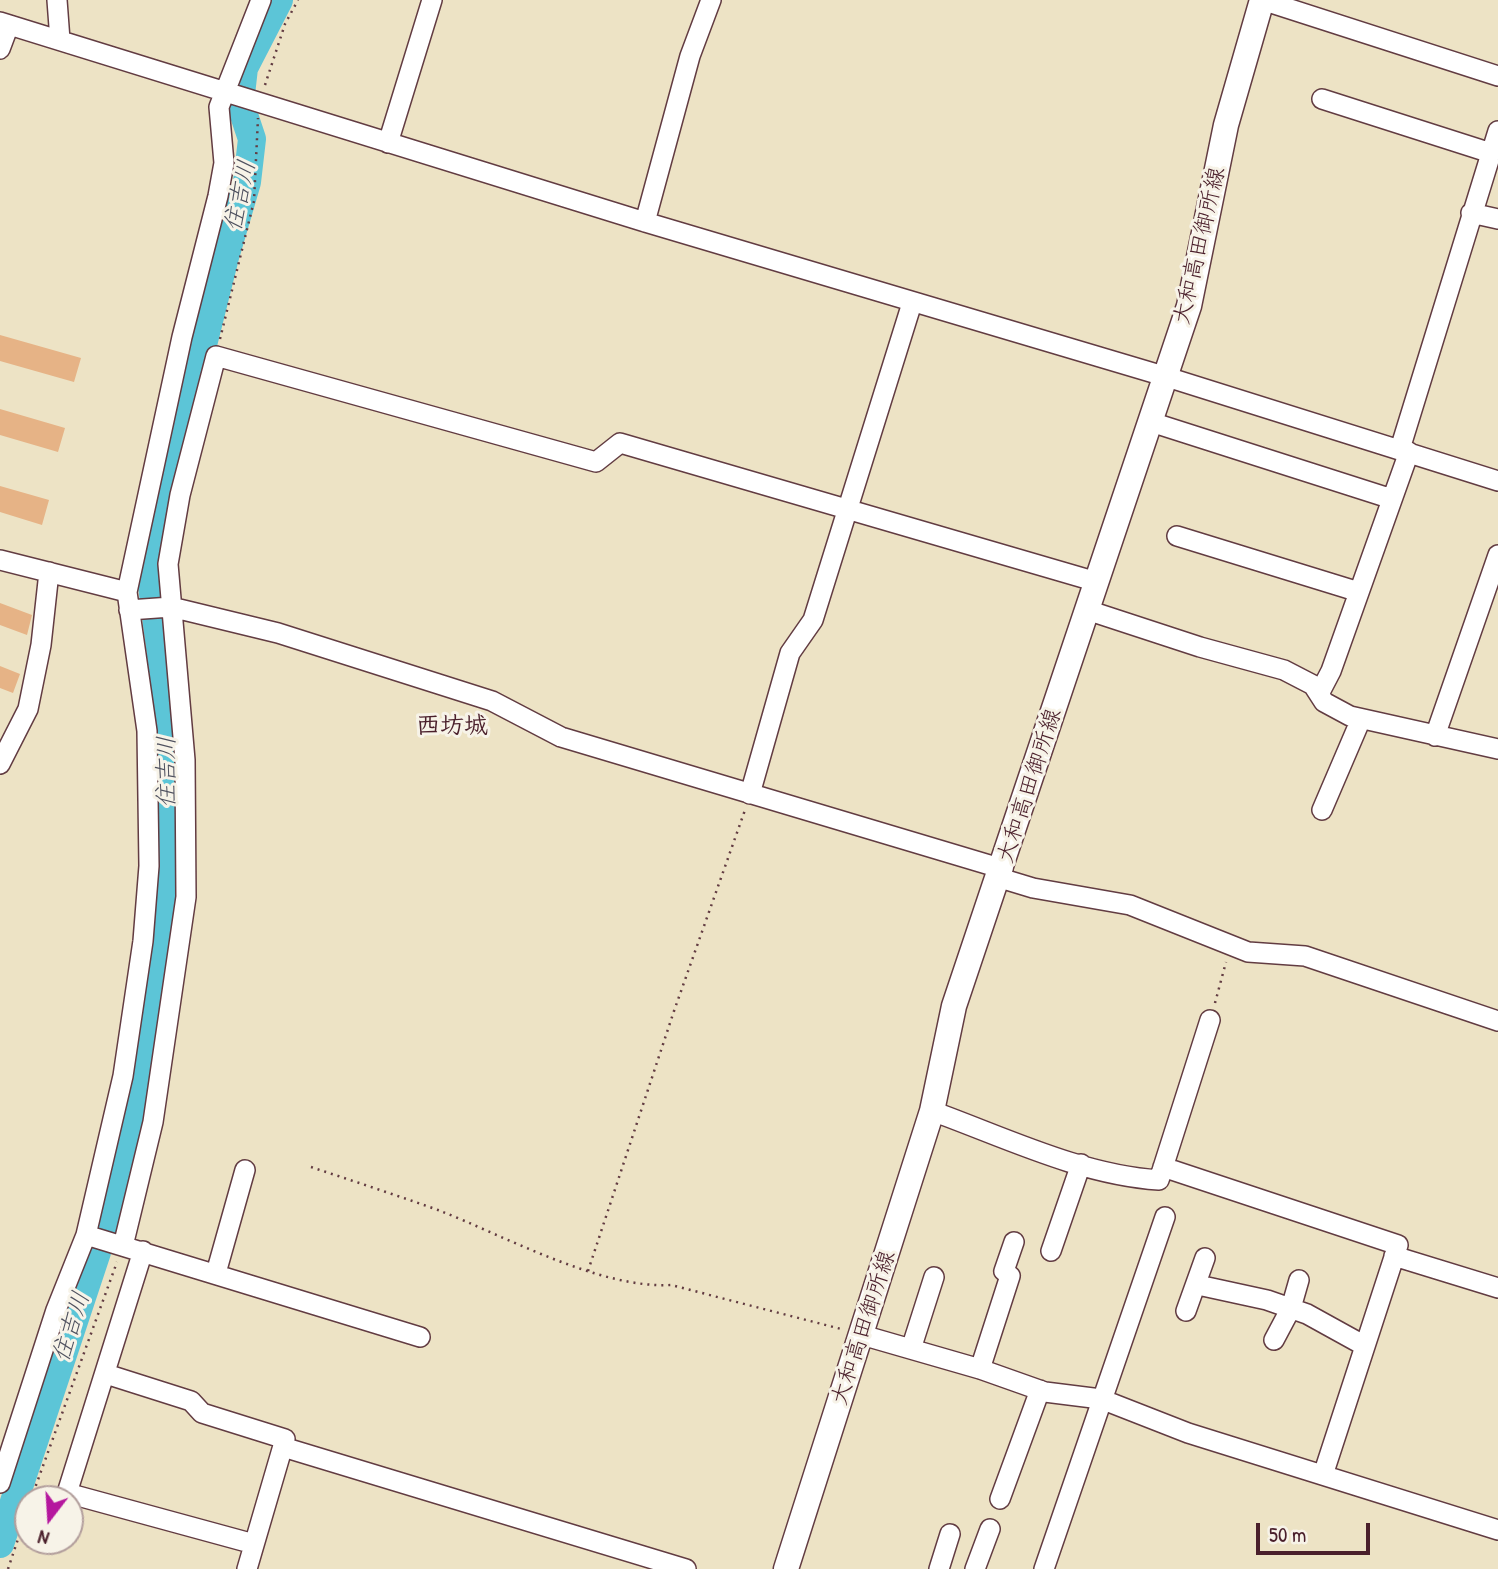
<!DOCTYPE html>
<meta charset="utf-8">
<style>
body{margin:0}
#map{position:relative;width:1498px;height:1569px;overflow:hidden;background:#ede3c5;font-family:"Patrick Hand",sans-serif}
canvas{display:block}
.north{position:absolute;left:14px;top:1485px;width:70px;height:70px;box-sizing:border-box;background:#f7f3e8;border:2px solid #b29e9c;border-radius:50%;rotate:197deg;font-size:19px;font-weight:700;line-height:28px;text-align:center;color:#4a1f2b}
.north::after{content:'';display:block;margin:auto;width:24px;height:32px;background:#b5179e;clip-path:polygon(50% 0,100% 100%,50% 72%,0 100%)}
.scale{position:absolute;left:1256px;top:1523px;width:114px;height:32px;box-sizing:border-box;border:4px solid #4a1f2b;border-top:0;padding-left:9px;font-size:21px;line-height:24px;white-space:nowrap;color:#4a1f2b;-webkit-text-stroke:5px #f7f3e8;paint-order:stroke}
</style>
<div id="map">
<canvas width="1498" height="1569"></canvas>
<div class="north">N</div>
<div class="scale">50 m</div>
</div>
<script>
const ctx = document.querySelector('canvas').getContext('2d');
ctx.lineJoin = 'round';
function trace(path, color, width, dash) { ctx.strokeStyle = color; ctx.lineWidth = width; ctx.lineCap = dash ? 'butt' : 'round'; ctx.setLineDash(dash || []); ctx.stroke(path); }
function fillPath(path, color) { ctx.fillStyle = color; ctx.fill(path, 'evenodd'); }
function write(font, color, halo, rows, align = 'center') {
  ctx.font = font + ' "Patrick Hand","Klee One",sans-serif'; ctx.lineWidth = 6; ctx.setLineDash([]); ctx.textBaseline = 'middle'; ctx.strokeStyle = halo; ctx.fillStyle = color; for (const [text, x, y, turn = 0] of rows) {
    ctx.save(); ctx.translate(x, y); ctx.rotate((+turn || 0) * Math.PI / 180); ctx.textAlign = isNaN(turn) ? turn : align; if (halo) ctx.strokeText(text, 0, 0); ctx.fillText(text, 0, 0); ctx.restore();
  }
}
trace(new Path2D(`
 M 0,1544 L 97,1252 L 133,1124 L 169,877 L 168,710 L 151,578 L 164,500 L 225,257 L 247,182 L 252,139 L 240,103 L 244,68 L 279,0`), '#5cc5d7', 28);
fillPath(new Path2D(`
 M 0,335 L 81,358 L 74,382 L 0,361 Z
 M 0,409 L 65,428 L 58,452 L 0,435 Z
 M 0,486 L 49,500 L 42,525 L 0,512 Z
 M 0,603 L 32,615 L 27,635 L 0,625 Z
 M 0,666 L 20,674 L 13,693 L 0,688 Z`), '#e6b386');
const minor = new Path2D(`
 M 57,0 L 60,40
 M 1262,0 L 1498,76
 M 0,22 L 645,222 L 1167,377 L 1498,481
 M 0,49 L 9,25
 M 1322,99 L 1491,153
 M 388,143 L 432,0
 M 1471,213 L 1498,219
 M 645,222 L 690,56 L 711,0
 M 1151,422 L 1392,499
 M 1400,449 L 1498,131
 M 1177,536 L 1359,592
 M 0,560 L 127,592
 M 129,610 L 171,607 L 278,633 L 492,701 L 561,737 L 1003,869
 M 1087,610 L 1200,647 L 1284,670 L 1313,685 L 1324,702 L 1350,716 L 1498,749
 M 1319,694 L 1331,671 L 1409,452
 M 1435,736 L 1498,555
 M 0,764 L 28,709 L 41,645 L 49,572
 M 750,794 L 790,653 L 813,620 L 912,303
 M 1322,810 L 1361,719
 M 1000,878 L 1033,888 L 1130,905 L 1248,952 L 1305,956 L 1498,1021
 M 932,1111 C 1004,1137 1081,1175 1159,1180 L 1210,1020
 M 1163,1167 L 1398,1245 L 1323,1475
 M 86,1235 L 420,1337
 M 123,1246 L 153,1122 L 186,897 L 185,760 L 168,564 L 180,495 L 216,356 L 596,462 L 620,443 L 1097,582
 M 143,1251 L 67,1493 L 254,1544
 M 1051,1251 L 1081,1164
 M 1394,1256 L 1498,1288
 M 216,1273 L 245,1170
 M 1198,1285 L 1267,1300 L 1307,1314 L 1365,1346
 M 1186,1311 L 1205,1258
 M 862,1335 L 980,1369 L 1045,1392 L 1101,1399 L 1188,1433 L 1498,1530
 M 1274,1340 L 1291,1308 L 1299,1280
 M 911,1349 L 934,1277
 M 980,1369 L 1010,1276 L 1004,1271 L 1014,1242
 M 106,1374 L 191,1401 L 202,1413 L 285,1439 L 247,1569
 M 283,1447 L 686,1569
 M 0,1483 L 56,1310 L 86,1235 L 123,1076 L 143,941 L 149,866 L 147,731 L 127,592 L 182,337 L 218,196 L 224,163 L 219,107 L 261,0
 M 1000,1499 L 1040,1390
 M 939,1569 L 950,1534
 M 975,1569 L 990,1529
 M 1044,1569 L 1165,1217`);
const major = new Path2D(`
 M 786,1569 L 932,1111 L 954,1006 L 1189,306 L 1226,125 L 1262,0`);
trace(minor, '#623c42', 22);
trace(major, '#623c42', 27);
trace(new Path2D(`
 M 265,85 L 285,24 L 298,0
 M 220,339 L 254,201 L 258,118
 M 1215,1003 L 1226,962
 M 311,1167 C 353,1181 396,1195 438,1210 C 505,1236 600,1289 671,1285 L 841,1329
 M 588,1271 L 674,1011 L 745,810
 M 31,1499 L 117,1262
 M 8,1569 L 28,1509`), '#623c42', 2.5, [2, 5]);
trace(minor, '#fff', 19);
trace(major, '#fff', 24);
write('23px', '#4a1f2b', '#f7f3e8', [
 ["大和高田御所線",1200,246,-77],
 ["大和高田御所線",1030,786,-72],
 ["大和高田御所線",864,1328,-72]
]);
write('italic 24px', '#4f515f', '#f7f3e8', [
 ["住吉川",241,196,-78],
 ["住吉川",168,772,-90],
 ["住吉川",72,1327,-72]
]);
write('bold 24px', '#4a1f2b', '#f7f3e8', [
 ["西坊城",452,727]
]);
</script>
